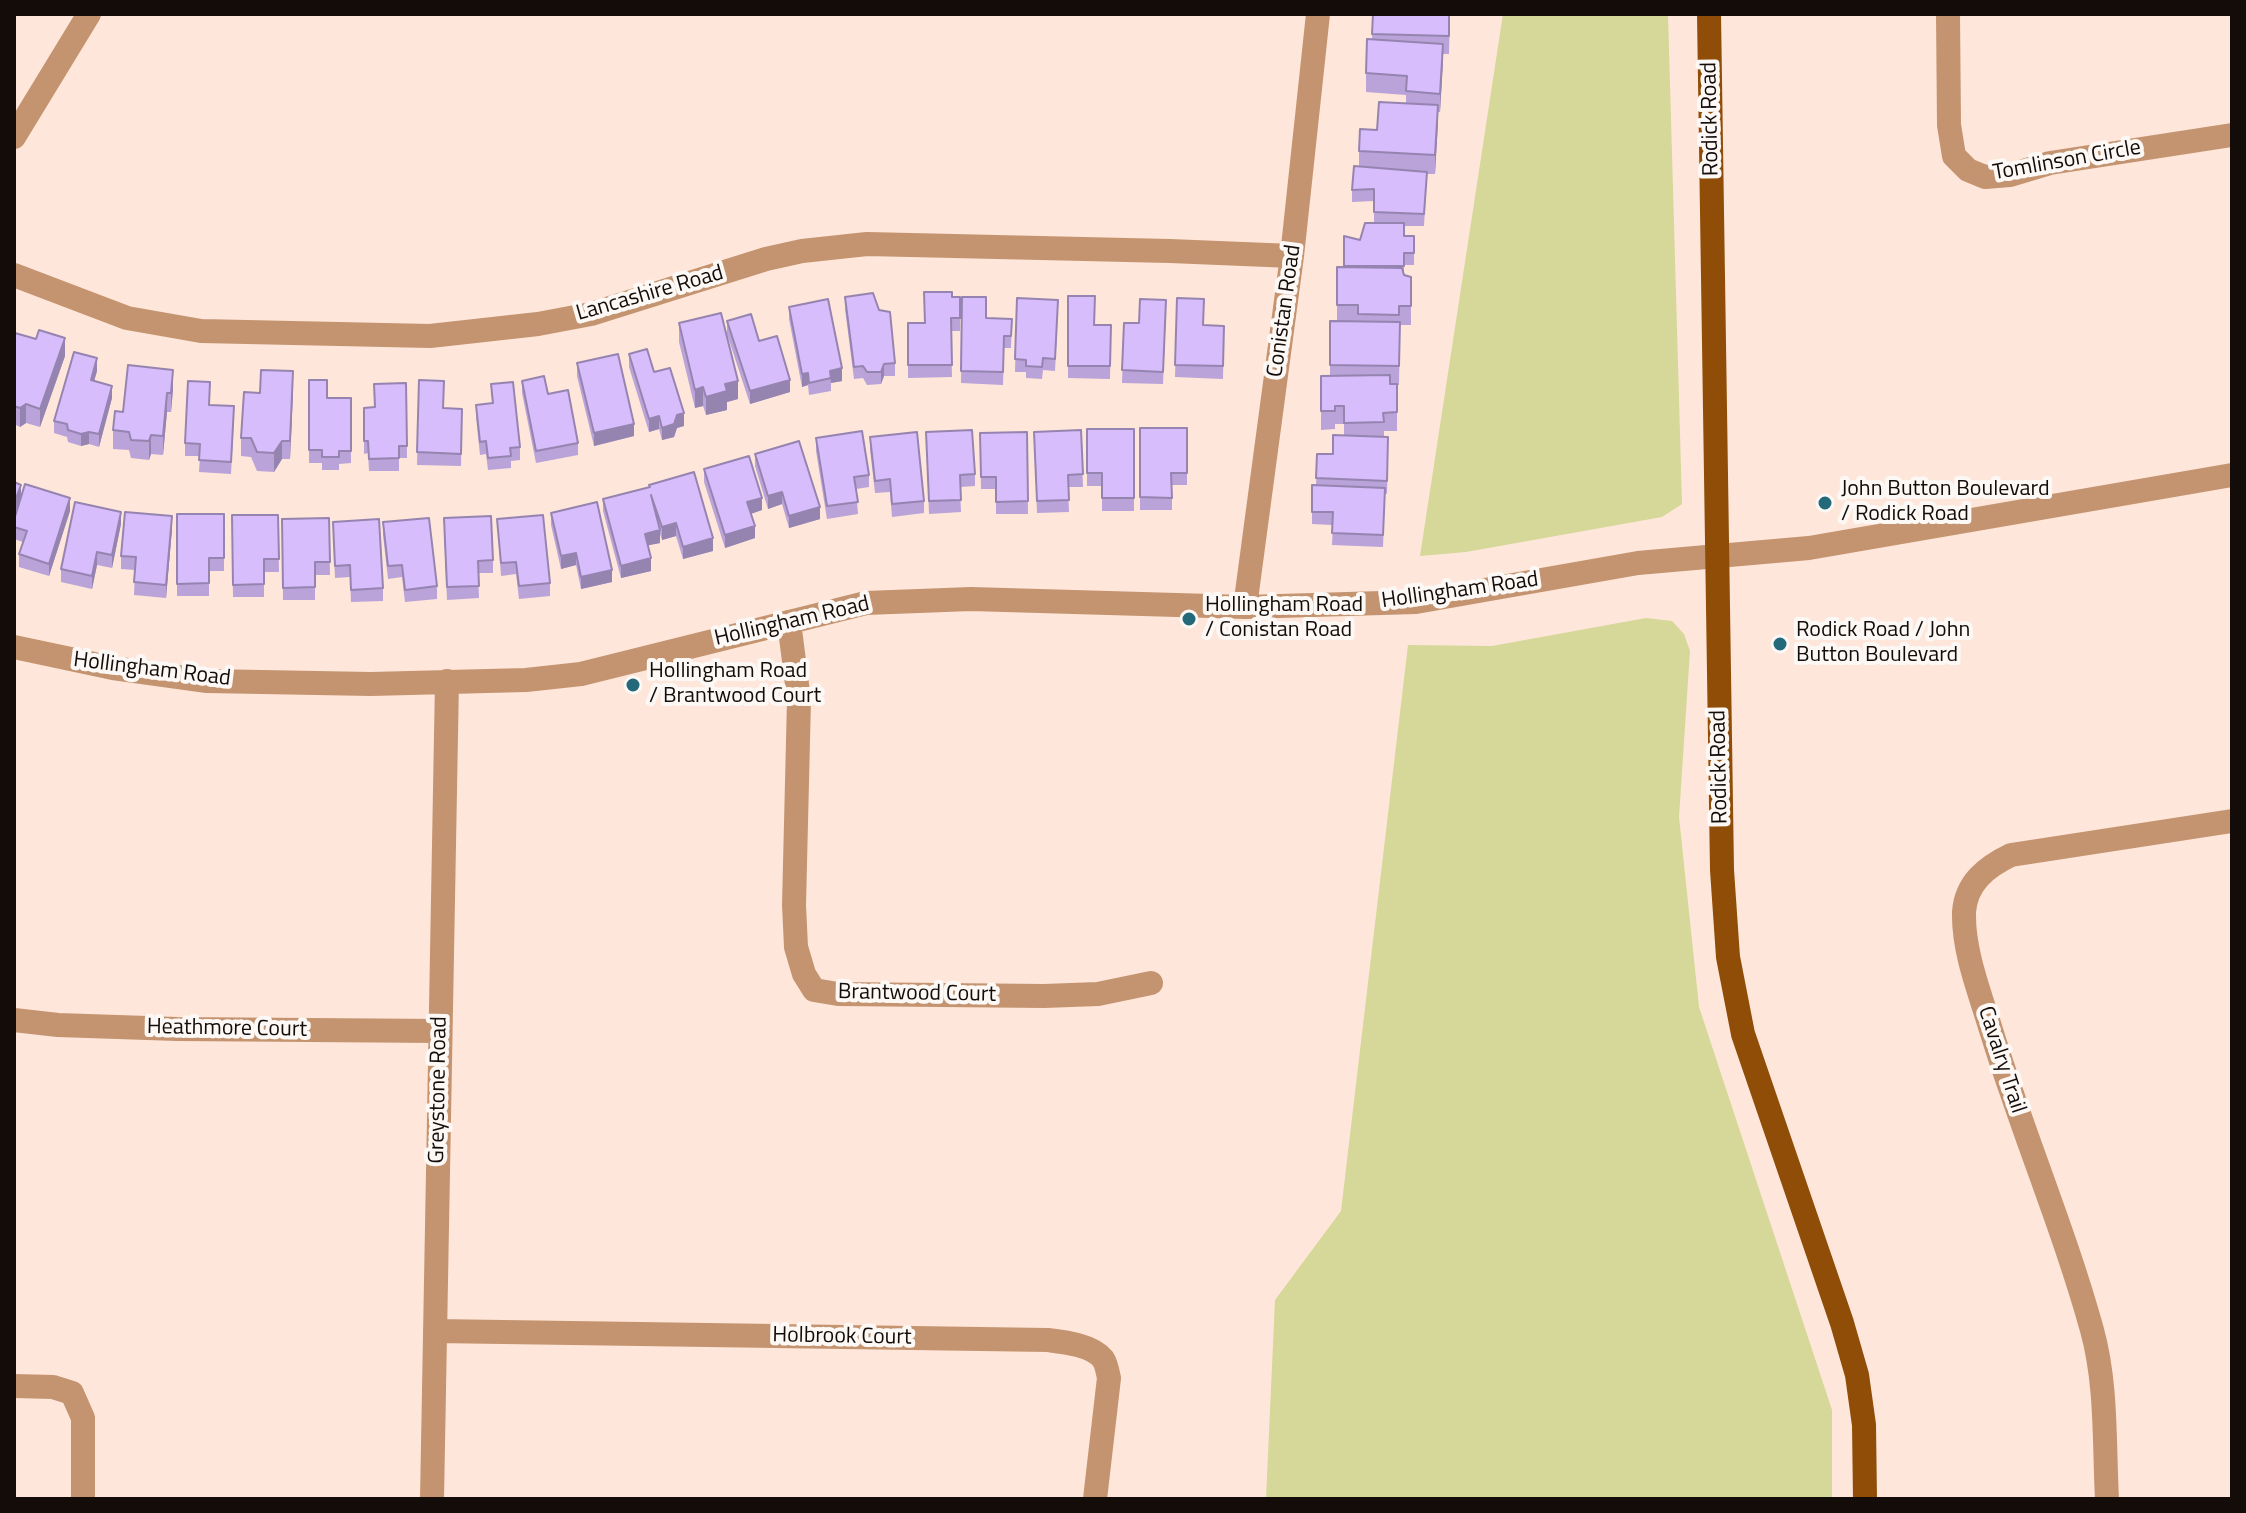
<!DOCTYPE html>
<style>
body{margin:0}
#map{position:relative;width:2246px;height:1513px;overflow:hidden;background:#fee6da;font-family:"Titillium Web",sans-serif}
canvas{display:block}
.frame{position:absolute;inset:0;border:16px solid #140c09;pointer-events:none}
</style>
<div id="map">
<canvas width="2246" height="1513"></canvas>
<div class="frame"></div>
</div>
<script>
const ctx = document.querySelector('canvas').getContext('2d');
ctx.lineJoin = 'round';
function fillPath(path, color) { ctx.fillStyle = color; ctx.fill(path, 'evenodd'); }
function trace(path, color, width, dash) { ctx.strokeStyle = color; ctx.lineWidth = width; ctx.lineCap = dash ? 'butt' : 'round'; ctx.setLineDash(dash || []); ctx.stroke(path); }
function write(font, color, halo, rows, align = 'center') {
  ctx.font = font + ' "Titillium Web",sans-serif'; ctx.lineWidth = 8; ctx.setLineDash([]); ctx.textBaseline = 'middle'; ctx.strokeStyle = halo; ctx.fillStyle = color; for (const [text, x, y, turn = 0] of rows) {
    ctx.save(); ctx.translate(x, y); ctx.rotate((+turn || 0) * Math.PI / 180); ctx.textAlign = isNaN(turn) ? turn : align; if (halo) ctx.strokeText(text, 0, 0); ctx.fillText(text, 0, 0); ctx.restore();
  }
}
fillPath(new Path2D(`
 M 1503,14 L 1668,14 L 1682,504 L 1662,517 L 1466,552 L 1420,556 Z
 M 1646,618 L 1672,621 L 1684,634 L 1690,651 L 1679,817 L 1699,1007 L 1832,1410 L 1832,1499 L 1266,1499 L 1275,1300 L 1341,1211 L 1408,645 L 1492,646 Z`), '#d5d898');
trace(new Path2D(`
 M 1948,14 L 1949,125 L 1954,156 L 1968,170 L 1985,177 L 2010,175 L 2050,163 L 2232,135
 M 14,137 L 89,14
 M 14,275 L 127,318 L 201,331 L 430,336 L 538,324 L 591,314 L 766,259 L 802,251 L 867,244 L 1170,251 L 1292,256
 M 1245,607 L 1292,256 L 1318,14
 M 789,622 L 799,700 L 794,905 L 796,947 L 804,974 L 814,990 L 838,994 L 1044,996 L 1098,994 L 1151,983
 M 14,647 L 113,668 L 207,681 L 371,684 L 526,680 L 581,674 L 866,603 L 971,599 L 1245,607 L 1416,602 L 1638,563 L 1809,548 L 2232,475
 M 14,1020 L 58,1025 L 177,1029 L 440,1031
 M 435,1331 L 1048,1340 C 1064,1342 1092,1345 1103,1359 C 1106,1363 1108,1373 1109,1378 L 1095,1499
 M 14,1386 L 53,1387 L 72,1393 L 83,1418 L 83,1499
 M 432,1499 L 447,681
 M 2107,1499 C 2104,1443 2107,1384 2092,1330 C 2064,1229 2022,1131 1991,1030 C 1980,993 1963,952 1964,912 C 1966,883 1986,867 2011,855 L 2232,821`), '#c49470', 24);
trace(new Path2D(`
 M 1709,14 L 1722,870 L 1728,957 L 1743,1034 L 1842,1323 L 1857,1375 L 1864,1425 L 1865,1499`), '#904d07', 24);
fillPath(new Path2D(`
 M 1373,14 L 1450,14 L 1449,54 L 1443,54 L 1440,112 L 1438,112 L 1435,174 L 1427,174 L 1424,226 L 1404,226 L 1404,236 L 1414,236 L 1414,265 L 1404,265 L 1404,275 L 1411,277 L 1411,325 L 1400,325 L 1399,385 L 1397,385 L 1397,431 L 1384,431 L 1384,437 L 1388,450 L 1387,494 L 1385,493 L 1383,547 L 1332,545 L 1333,525 L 1312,524 L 1312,485 L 1316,485 L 1317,454 L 1333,454 L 1344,435 L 1344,424 L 1335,424 L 1335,429 L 1321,430 L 1321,376 L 1330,375 L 1330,321 L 1337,321 L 1337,267 L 1344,267 L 1344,236 L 1360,240 L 1374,223 L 1374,201 L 1352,202 L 1352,190 L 1359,166 L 1359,151 L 1377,130 L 1406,104 L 1406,95 L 1366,92 L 1366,73 L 1372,39 Z
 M 1068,296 L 1095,325 L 1111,325 L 1110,379 L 1068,378 Z
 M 845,297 L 895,363 L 895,376 L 884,376 L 881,384 L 867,385 L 863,378 L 854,379 L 845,309 Z
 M 952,297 L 960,297 L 960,331 L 951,331 L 952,377 L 908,378 L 908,323 L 925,323 Z
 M 962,297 L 986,318 L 1012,319 L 1011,348 L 1004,348 L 1003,385 L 961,383 Z
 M 1017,298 L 1058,312 L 1055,371 L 1043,370 L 1042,379 L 1026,378 L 1026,372 L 1015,372 Z
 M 1177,298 L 1203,325 L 1224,326 L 1223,379 L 1175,377 Z
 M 789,307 L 842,381 L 831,383 L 831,391 L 809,395 L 808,385 L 802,387 L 789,319 Z
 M 1166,312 L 1163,384 L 1122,383 L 1124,323 L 1139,323 Z
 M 727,321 L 759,341 L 790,392 L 750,404 L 727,334 Z
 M 679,323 L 738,399 L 727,402 L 727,410 L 706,415 L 703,406 L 695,408 L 679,342 Z
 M 14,336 L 65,356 L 40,427 L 26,423 L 20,427 L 14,424 Z
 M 629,354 L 654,372 L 684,426 L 677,428 L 674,437 L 662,440 L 659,429 L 649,432 L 629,367 Z
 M 577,363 L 634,436 L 594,446 L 577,376 Z
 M 97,371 L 94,381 L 112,398 L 99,447 L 89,444 L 81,446 L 68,442 L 67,437 L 54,433 L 54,421 Z
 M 309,380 L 327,398 L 351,398 L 351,463 L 339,464 L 339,470 L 322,470 L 322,463 L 309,463 Z
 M 419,380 L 443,408 L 462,409 L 461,466 L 417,465 Z
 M 522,381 L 548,394 L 578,443 L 578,455 L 536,463 L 522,393 Z
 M 406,383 L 407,458 L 399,458 L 399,471 L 369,471 L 368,453 L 364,454 L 364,408 L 374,407 Z
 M 491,384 L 520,447 L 520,460 L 511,461 L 511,468 L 488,470 L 486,454 L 480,455 L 476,417 L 476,405 L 492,403 Z
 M 173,389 L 171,412 L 167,412 L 163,455 L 151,454 L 149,460 L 131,458 L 129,450 L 113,449 L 113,430 L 123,412 Z
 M 293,390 L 290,459 L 282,459 L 274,472 L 257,471 L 251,457 L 241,456 L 241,438 L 260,393 Z
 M 209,405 L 234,418 L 231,474 L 199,472 L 200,456 L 185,456 L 185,443 Z
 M 1140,428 L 1187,428 L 1187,485 L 1172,485 L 1172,510 L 1140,510 Z
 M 1087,429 L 1134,429 L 1134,511 L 1102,511 L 1102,486 L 1087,486 Z
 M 1081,430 L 1083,487 L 1068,487 L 1069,512 L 1037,513 L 1034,432 Z
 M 926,432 L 975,474 L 975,486 L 960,487 L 961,512 L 929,514 Z
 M 1027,432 L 1028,514 L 996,514 L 996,489 L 981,489 L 980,433 Z
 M 870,437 L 924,501 L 924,513 L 892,517 L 890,492 L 875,493 L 870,449 Z
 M 816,438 L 869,475 L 869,487 L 856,489 L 858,514 L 827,519 L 816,451 Z
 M 755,454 L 820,519 L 789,528 L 782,504 L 768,509 L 755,466 Z
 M 704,469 L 762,510 L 751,514 L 755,538 L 725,548 L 704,482 Z
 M 14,482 L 21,496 L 70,511 L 49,576 L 19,567 L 19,554 L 23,542 L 14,539 L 14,520 L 20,500 L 14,516 Z
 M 649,487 L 713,551 L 683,559 L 676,536 L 662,540 L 660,534 L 660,543 L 648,545 L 651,571 L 621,578 L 603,511 L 603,499 Z
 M 551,513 L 612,582 L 581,589 L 576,565 L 561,569 L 551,525 Z
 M 177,514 L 224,514 L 224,571 L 209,571 L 209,596 L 177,596 Z
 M 232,515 L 278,515 L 279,572 L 264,572 L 264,597 L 233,597 Z
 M 329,518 L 330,575 L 315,575 L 315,600 L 283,600 L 282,519 Z
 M 497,519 L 550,583 L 550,596 L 519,599 L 516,574 L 501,576 Z
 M 383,522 L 437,586 L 437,599 L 405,602 L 402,577 L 388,579 L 383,535 Z
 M 121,524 L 112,568 L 97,565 L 92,589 L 61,582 L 61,569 Z
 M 172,529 L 166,598 L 134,595 L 135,570 L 121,569 L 121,556 Z
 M 444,531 L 493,560 L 493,573 L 478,573 L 479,598 L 447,600 Z
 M 333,534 L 383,588 L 383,601 L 351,602 L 350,577 L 335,578 Z`), '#b9a3d8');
fillPath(new Path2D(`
 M 1443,44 L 1443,62 L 1440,112 L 1440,94 Z
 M 1438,105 L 1438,124 L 1435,174 L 1435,155 Z
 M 65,338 L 65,356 L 40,427 L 40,409 Z
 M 97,358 L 97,371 L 91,392 L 91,380 Z
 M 884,364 L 884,376 L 881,384 L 881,372 Z
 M 842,368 L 842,381 L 831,383 L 830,371 Z
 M 173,370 L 173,389 L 171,412 L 171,393 Z
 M 293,371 L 293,390 L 290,459 L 290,441 Z
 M 808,373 L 808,385 L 802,387 L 802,374 Z
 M 790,380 L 790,392 L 750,404 L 750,391 Z
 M 738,381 L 738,399 L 727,402 L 727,410 L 706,415 L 706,397 L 725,384 Z
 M 112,386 L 112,398 L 99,447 L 99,434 Z
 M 703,387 L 703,406 L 695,408 L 695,390 Z
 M 167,393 L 167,412 L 163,455 L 163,436 Z
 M 26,404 L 26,423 L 20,427 L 20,408 Z
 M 684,413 L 684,426 L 677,428 L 674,437 L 662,440 L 662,428 L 677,415 Z
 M 659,416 L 659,429 L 649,432 L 649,419 Z
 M 634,424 L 634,436 L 594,446 L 594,433 Z
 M 89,432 L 89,444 L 81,446 L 81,434 Z
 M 151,435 L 151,454 L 149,460 L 149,441 Z
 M 282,441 L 282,459 L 274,472 L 274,453 Z
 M 21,485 L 21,497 L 14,516 L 14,503 Z
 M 782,492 L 782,504 L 768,509 L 768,496 Z
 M 70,498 L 70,511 L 49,576 L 49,564 Z
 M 762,498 L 762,510 L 747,515 L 747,502 Z
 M 820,507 L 820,519 L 789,528 L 789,516 Z
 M 121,512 L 121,524 L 112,568 L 112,555 Z
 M 172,516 L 172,529 L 166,598 L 166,585 Z
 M 676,523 L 676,536 L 662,540 L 662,527 Z
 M 755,526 L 755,538 L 725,548 L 725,535 Z
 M 660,530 L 660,543 L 645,546 L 645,534 Z
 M 713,538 L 713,551 L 683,559 L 683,547 Z
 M 97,552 L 97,565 L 92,589 L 92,576 Z
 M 576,553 L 576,565 L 561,569 L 561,556 Z
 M 651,558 L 651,571 L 621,578 L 621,566 Z
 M 612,570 L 612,582 L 581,589 L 581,577 Z`), '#9684b0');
const building = new Path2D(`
 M 1373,14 L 1449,14 L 1449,36 L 1372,34 Z
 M 1367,39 L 1443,44 L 1440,94 L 1406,91 L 1407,76 L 1366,73 Z
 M 1379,102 L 1438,105 L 1435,155 L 1359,151 L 1360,129 L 1377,130 Z
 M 1354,166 L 1427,172 L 1424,214 L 1374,212 L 1374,189 L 1352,190 Z
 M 1365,223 L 1404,223 L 1404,236 L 1414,236 L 1414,253 L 1404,253 L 1404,266 L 1344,266 L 1344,236 L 1360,240 Z
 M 1337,267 L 1402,268 L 1404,275 L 1411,277 L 1411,306 L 1399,306 L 1399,315 L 1358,314 L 1358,305 L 1337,305 Z
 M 924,292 L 952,292 L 952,297 L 960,297 L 960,318 L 951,318 L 952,365 L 908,365 L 908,323 L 925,323 Z
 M 873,293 L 879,310 L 890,312 L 895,363 L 884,364 L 881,372 L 867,372 L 863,366 L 854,367 L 845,297 Z
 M 1068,296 L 1095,296 L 1094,325 L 1111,325 L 1110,366 L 1068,366 Z
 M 962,297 L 986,297 L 986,318 L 1012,319 L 1011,336 L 1004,336 L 1003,372 L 961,371 Z
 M 1017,298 L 1058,300 L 1055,359 L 1043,358 L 1042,367 L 1026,366 L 1026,360 L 1015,359 Z
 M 1177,298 L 1204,299 L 1203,325 L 1224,326 L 1223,366 L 1175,365 Z
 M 828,299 L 842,368 L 830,371 L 831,378 L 809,383 L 808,373 L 802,374 L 789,307 Z
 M 1140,299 L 1166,300 L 1163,372 L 1122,370 L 1124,323 L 1139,323 Z
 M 721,313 L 738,381 L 725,384 L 727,391 L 706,397 L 703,387 L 695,390 L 679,323 Z
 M 751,314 L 759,341 L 777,336 L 790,380 L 750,391 L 727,321 Z
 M 1330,321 L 1400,322 L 1399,366 L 1330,365 Z
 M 39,330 L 65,338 L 40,409 L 26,404 L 20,408 L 14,406 L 14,336 L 15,333 L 36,339 Z
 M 647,349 L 654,372 L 670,368 L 684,413 L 677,415 L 674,424 L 662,428 L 659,416 L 649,419 L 629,354 Z
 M 74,352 L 97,358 L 91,380 L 112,386 L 99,434 L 89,432 L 81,434 L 68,430 L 67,424 L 54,421 Z
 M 618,354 L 634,424 L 594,433 L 577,363 Z
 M 128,365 L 173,370 L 171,393 L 167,393 L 163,436 L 151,435 L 149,441 L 131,440 L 129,432 L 113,430 L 115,411 L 123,412 Z
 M 261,370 L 293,371 L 290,441 L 282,441 L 274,453 L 257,452 L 251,438 L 241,438 L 244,392 L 260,393 Z
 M 1390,375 L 1390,384 L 1397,384 L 1397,412 L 1383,413 L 1384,422 L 1344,423 L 1344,406 L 1335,406 L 1335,411 L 1321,411 L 1321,376 Z
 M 544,376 L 548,394 L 568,390 L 578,443 L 536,451 L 522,381 Z
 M 309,380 L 327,380 L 327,398 L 351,398 L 351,451 L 339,451 L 339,457 L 322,457 L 322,450 L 309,450 Z
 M 419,380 L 444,381 L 443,408 L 462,409 L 461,454 L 417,452 Z
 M 188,381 L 210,382 L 209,405 L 234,406 L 231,462 L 199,460 L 200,444 L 185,443 Z
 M 513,382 L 520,447 L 510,448 L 511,456 L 488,458 L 486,441 L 480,442 L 476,405 L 493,403 L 491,384 Z
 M 406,383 L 407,446 L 399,446 L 399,458 L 369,459 L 368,441 L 364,441 L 364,408 L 375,407 L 374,384 Z
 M 1140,428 L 1187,428 L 1187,473 L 1171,473 L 1172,498 L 1140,497 Z
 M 1087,429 L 1134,429 L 1134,498 L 1102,498 L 1102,473 L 1087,473 Z
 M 972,430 L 975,474 L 960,475 L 961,500 L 929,501 L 926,432 Z
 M 1081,430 L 1083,474 L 1068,475 L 1069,500 L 1037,501 L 1034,432 Z
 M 862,431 L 869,475 L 854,477 L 858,502 L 827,506 L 816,438 Z
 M 917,432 L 924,501 L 892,504 L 890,479 L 875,481 L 870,437 Z
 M 1027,432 L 1028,501 L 996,502 L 996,477 L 981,477 L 980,433 Z
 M 1333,435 L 1388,437 L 1387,481 L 1316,478 L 1317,454 L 1333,454 Z
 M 799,441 L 820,507 L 789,516 L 782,492 L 768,496 L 755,454 Z
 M 749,456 L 762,498 L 747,502 L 755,526 L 725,535 L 704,469 Z
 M 694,472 L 713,538 L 683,547 L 676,523 L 662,527 L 651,495 L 660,530 L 645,534 L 651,558 L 621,566 L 603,499 L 650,487 L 649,485 Z
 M 14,482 L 21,485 L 14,503 Z
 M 25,484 L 70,498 L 49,564 L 19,554 L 27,531 L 14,527 L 14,520 Z
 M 1312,485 L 1385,488 L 1383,535 L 1332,533 L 1333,512 L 1312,512 Z
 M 75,502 L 121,512 L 112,555 L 97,552 L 92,576 L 61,569 Z
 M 597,502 L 612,570 L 581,577 L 576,553 L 561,556 L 551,513 Z
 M 125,512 L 172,516 L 166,585 L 134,582 L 136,557 L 121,556 Z
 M 177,514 L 224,514 L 224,558 L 209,558 L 209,583 L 177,584 Z
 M 232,515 L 278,515 L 279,559 L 264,559 L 264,584 L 233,585 Z
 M 543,515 L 550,583 L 519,586 L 516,562 L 501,563 L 497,519 Z
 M 491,516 L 493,560 L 478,561 L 479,586 L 447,587 L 444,518 Z
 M 329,518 L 330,562 L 315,562 L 315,587 L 283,588 L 282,519 Z
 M 429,518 L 437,586 L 405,590 L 402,565 L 388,566 L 383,522 Z
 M 379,519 L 383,588 L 351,590 L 350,565 L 335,566 L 333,522 Z`);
fillPath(building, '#d7bdfb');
trace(building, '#9684b0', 2);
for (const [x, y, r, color] of [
 [1825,503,8,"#246979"],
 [1189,619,8,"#246979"],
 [1780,644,8,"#246979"],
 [633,685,8,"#246979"]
]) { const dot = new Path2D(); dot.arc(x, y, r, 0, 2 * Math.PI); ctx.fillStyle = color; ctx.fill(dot); trace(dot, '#fcf8f5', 3); }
write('22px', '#140c09', '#fcf8f5', [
 ["Rodick Road",1711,119,-91],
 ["Tomlinson Circle",2067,161,-10],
 ["Lancashire Road",650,294,-16],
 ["Conistan Road",1285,311,-82],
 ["Hollingham Road",1460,591,-8],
 ["Hollingham Road",792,622,-13],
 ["Hollingham Road",152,670,7],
 ["Rodick Road",1720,767,-91],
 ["Brantwood Court",917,994,1],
 ["Heathmore Court",227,1029,1],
 ["Cavalry Trail",2001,1060,72],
 ["Greystone Road",439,1090,-89],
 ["Holbrook Court",842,1337,1]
]);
write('22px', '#140c09', '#fcf8f5', [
 ["John Button Boulevard",1841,490],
 ["/ Rodick Road",1841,515],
 ["Hollingham Road",1205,606],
 ["/ Conistan Road",1205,631],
 ["Rodick Road / John",1796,631],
 ["Button Boulevard",1796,656],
 ["Hollingham Road",649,672],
 ["/ Brantwood Court",649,697]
], 'left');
</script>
